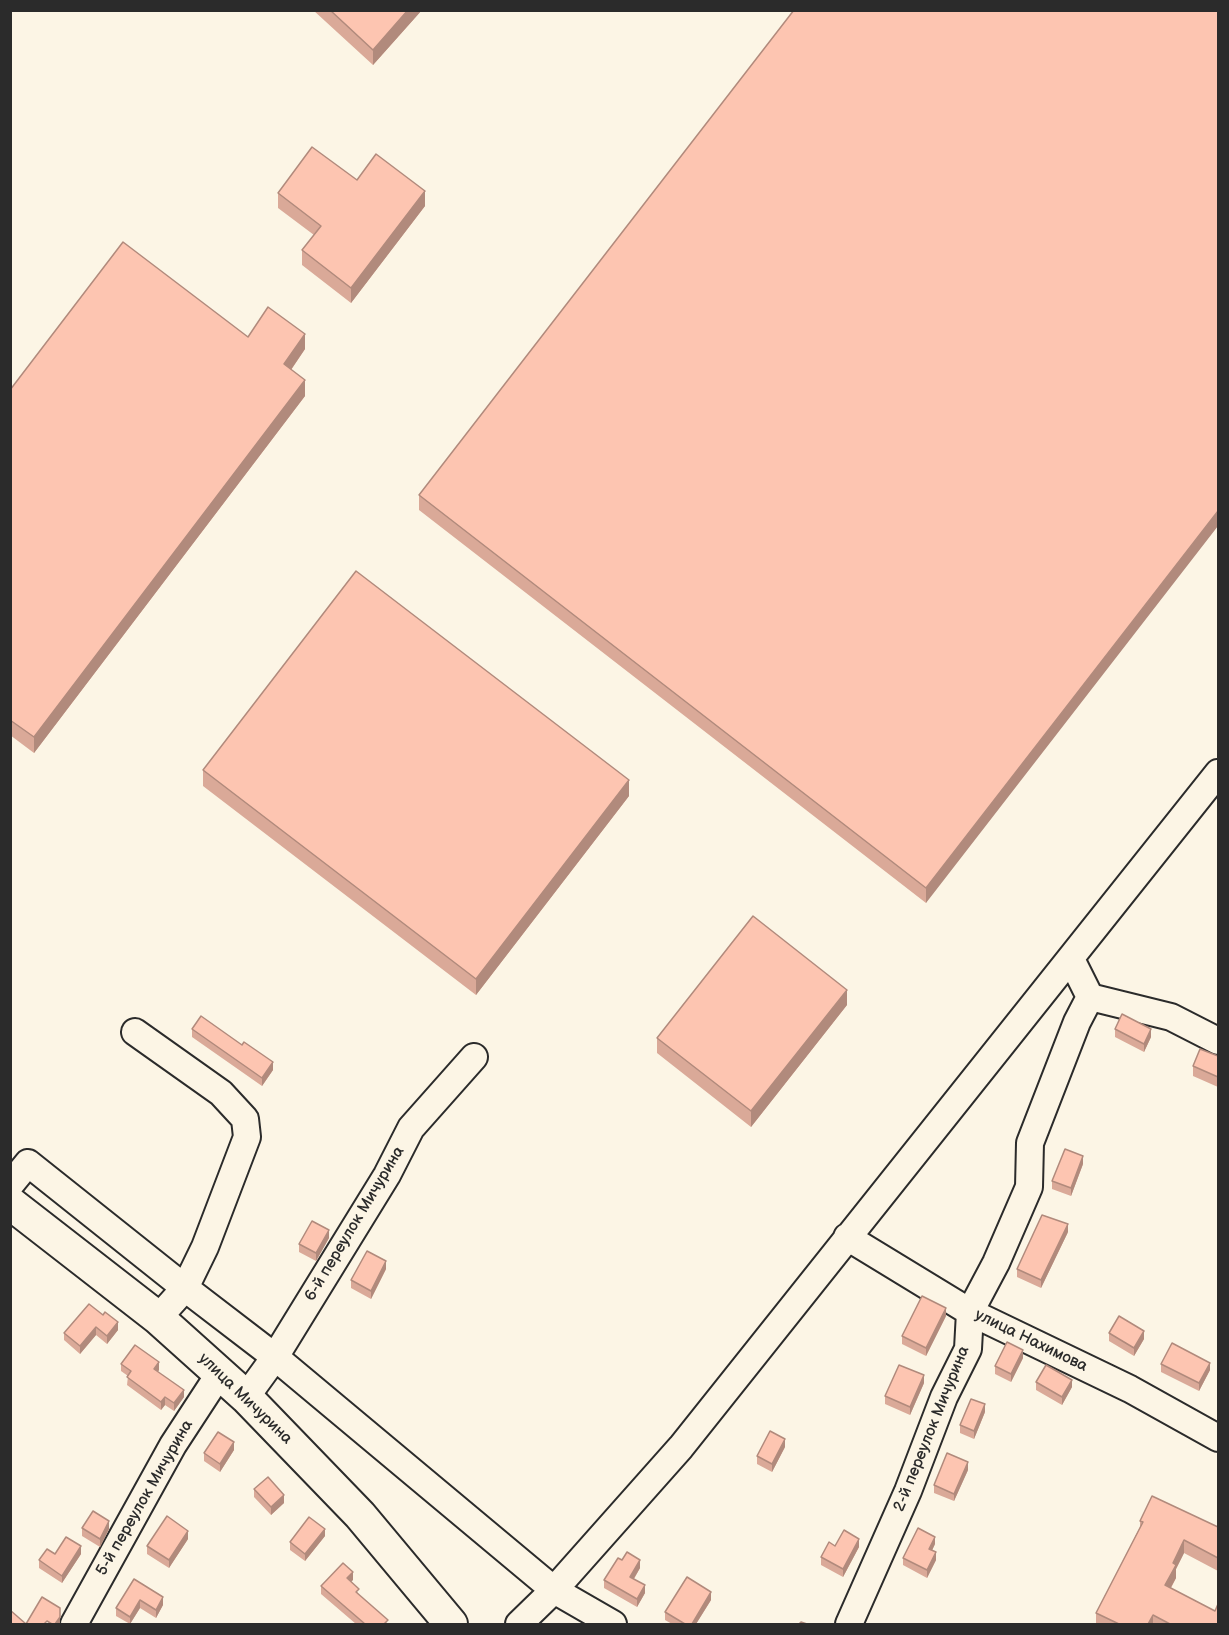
<!DOCTYPE html>
<meta charset="utf-8">
<style>
body{margin:0}
#map{position:relative;width:1229px;height:1635px;overflow:hidden;background:#fcf5e5;font-family:"Balsamiq Sans",sans-serif}
canvas{display:block}
.frame{position:absolute;inset:0;border:12px solid #2b2b2b;pointer-events:none}
</style>
<div id="map">
<canvas width="1229" height="1635"></canvas>
<div class="frame"></div>
</div>
<script>
const ctx = document.querySelector('canvas').getContext('2d');
ctx.lineJoin = 'round';
function trace(path, color, width, dash) { ctx.strokeStyle = color; ctx.lineWidth = width; ctx.lineCap = dash ? 'butt' : 'round'; ctx.setLineDash(dash || []); ctx.stroke(path); }
function fillPath(path, color) { ctx.fillStyle = color; ctx.fill(path, 'evenodd'); }
function write(font, color, halo, rows, align = 'center') {
  ctx.font = font + ' "Balsamiq Sans",sans-serif'; ctx.lineWidth = 4.5; ctx.setLineDash([]); ctx.textBaseline = 'middle'; ctx.strokeStyle = halo; ctx.fillStyle = color; for (const [text, x, y, turn = 0] of rows) {
    ctx.save(); ctx.translate(x, y); ctx.rotate((+turn || 0) * Math.PI / 180); ctx.textAlign = isNaN(turn) ? turn : align; if (halo) ctx.strokeText(text, 0, 0); ctx.fillText(text, 0, 0); ctx.restore();
  }
}
const minor = new Path2D(`
 M 1071,959 L 1090,997 L 1171,1017 L 1218,1041
 M 135,1032 L 221,1093 L 245,1119 L 247,1137 L 205,1247 L 185,1288 L 158,1318
 M 10,1185 L 28,1163 L 185,1288 L 275,1357 L 554,1590 L 613,1624
 M 847,1237 L 970,1312 L 1130,1389 L 1218,1438
 M 246,1397 L 275,1357 L 387,1175 L 411,1128 L 474,1057
 M 74,1624 L 173,1445 L 220,1373
 M 519,1624 L 554,1590 L 681,1447 L 1218,773
 M 849,1624 L 908,1491 L 944,1397 L 968,1349 L 970,1312 L 996,1263 L 1029,1187 L 1030,1143 L 1077,1022 L 1090,997`);
const major = new Path2D(`
 M 10,1203 L 158,1318 L 246,1397 L 360,1515 L 451,1624`);
trace(minor, '#2b2b2b', 30);
trace(major, '#2b2b2b', 36);
trace(minor, '#fcf5e5', 26);
trace(major, '#fcf5e5', 32);
fillPath(new Path2D(`
 M 313,10 L 422,10 L 373,65 Z
 M 1218,10 L 926,903 L 419,510 L 419,495 Z
 M 357,180 L 425,206 L 351,303 L 302,265 L 302,250 L 314,235 L 278,208 L 278,193 Z
 M 248,337 L 305,349 L 291,370 L 305,396 L 34,753 L 10,735 L 10,390 Z
 M 203,770 L 629,796 L 476,995 L 203,786 Z
 M 847,1005 L 751,1127 L 657,1053 L 657,1038 Z
 M 192,1029 L 273,1070 L 262,1086 L 192,1037 Z
 M 1115,1029 L 1151,1037 L 1144,1052 L 1115,1037 Z
 M 1218,1056 L 1218,1087 L 1193,1076 L 1193,1066 Z
 M 1083,1164 L 1071,1196 L 1052,1189 L 1052,1181 Z
 M 1068,1232 L 1041,1288 L 1017,1277 L 1017,1269 Z
 M 329,1238 L 316,1261 L 299,1252 L 299,1244 Z
 M 386,1269 L 371,1299 L 351,1288 L 351,1280 Z
 M 89,1304 L 118,1330 L 107,1344 L 96,1335 L 80,1354 L 64,1340 L 64,1333 Z
 M 946,1316 L 926,1356 L 902,1344 L 902,1336 Z
 M 1109,1333 L 1144,1339 L 1134,1356 L 1109,1341 Z
 M 1023,1358 L 1011,1382 L 995,1374 L 995,1366 Z
 M 121,1364 L 159,1370 L 158,1372 L 184,1397 L 174,1411 L 165,1405 L 161,1410 L 127,1385 L 128,1376 L 121,1371 Z
 M 1161,1364 L 1210,1370 L 1199,1391 L 1161,1372 Z
 M 1036,1382 L 1072,1387 L 1062,1405 L 1036,1390 Z
 M 924,1383 L 910,1415 L 885,1404 L 885,1396 Z
 M 985,1412 L 974,1439 L 960,1433 L 960,1425 Z
 M 785,1447 L 772,1472 L 757,1464 L 757,1456 Z
 M 234,1450 L 220,1472 L 204,1461 L 204,1453 Z
 M 968,1470 L 954,1501 L 934,1493 L 934,1485 Z
 M 254,1489 L 284,1503 L 271,1515 L 254,1497 Z
 M 1140,1521 L 1218,1527 L 1218,1571 L 1184,1553 L 1176,1569 L 1176,1578 L 1171,1588 L 1218,1624 L 1096,1624 L 1096,1613 L 1140,1527 Z
 M 82,1528 L 109,1529 L 100,1547 L 82,1536 Z
 M 325,1536 L 305,1561 L 290,1550 L 290,1542 Z
 M 188,1539 L 169,1568 L 147,1554 L 147,1546 Z
 M 935,1544 L 932,1550 L 936,1560 L 927,1578 L 903,1565 L 903,1558 Z
 M 835,1546 L 859,1547 L 843,1577 L 821,1565 L 821,1557 Z
 M 55,1554 L 81,1554 L 62,1583 L 39,1568 L 39,1560 Z
 M 622,1560 L 640,1568 L 634,1579 L 645,1593 L 637,1607 L 604,1588 L 604,1580 Z
 M 134,1579 L 163,1605 L 156,1618 L 140,1608 L 130,1624 L 116,1616 L 116,1608 Z
 M 353,1580 L 351,1581 L 359,1595 L 388,1624 L 356,1624 L 321,1594 L 321,1586 Z
 M 711,1600 L 696,1624 L 672,1624 L 665,1620 L 665,1612 Z`), '#daa998');
fillPath(new Path2D(`
 M 408,10 L 422,10 L 373,65 L 373,50 Z
 M 425,191 L 425,206 L 351,303 L 351,288 Z
 M 305,334 L 305,349 L 284,380 L 284,364 Z
 M 305,380 L 305,396 L 34,753 L 34,737 Z
 M 1218,511 L 1218,526 L 926,903 L 926,888 Z
 M 629,780 L 629,796 L 476,995 L 476,979 Z
 M 847,990 L 847,1005 L 751,1127 L 751,1111 Z
 M 1151,1029 L 1151,1037 L 1144,1052 L 1144,1044 Z
 M 273,1062 L 273,1070 L 262,1086 L 262,1078 Z
 M 1083,1156 L 1083,1164 L 1071,1196 L 1071,1188 Z
 M 1068,1224 L 1068,1232 L 1041,1288 L 1041,1280 Z
 M 329,1230 L 329,1238 L 316,1261 L 316,1253 Z
 M 386,1261 L 386,1269 L 371,1299 L 371,1291 Z
 M 946,1308 L 946,1316 L 926,1356 L 926,1348 Z
 M 118,1322 L 118,1330 L 107,1344 L 107,1336 Z
 M 96,1327 L 96,1335 L 80,1354 L 80,1346 Z
 M 1144,1331 L 1144,1339 L 1134,1356 L 1134,1348 Z
 M 1023,1350 L 1023,1358 L 1011,1382 L 1011,1374 Z
 M 159,1362 L 159,1370 L 154,1377 L 154,1369 Z
 M 1210,1363 L 1210,1370 L 1199,1391 L 1199,1383 Z
 M 924,1375 L 924,1383 L 910,1415 L 910,1407 Z
 M 1072,1380 L 1072,1387 L 1062,1405 L 1062,1397 Z
 M 184,1390 L 184,1397 L 174,1411 L 174,1403 Z
 M 165,1397 L 165,1405 L 161,1410 L 161,1402 Z
 M 985,1404 L 985,1412 L 974,1439 L 974,1431 Z
 M 785,1439 L 785,1447 L 772,1472 L 772,1464 Z
 M 234,1442 L 234,1450 L 220,1472 L 220,1464 Z
 M 968,1462 L 968,1470 L 954,1501 L 954,1494 Z
 M 284,1495 L 284,1503 L 271,1515 L 271,1507 Z
 M 109,1521 L 109,1529 L 100,1547 L 100,1539 Z
 M 325,1529 L 325,1536 L 305,1561 L 305,1554 Z
 M 188,1531 L 188,1539 L 169,1568 L 169,1560 Z
 M 935,1537 L 935,1544 L 929,1557 L 929,1549 Z
 M 859,1539 L 859,1547 L 843,1577 L 843,1569 Z
 M 1184,1540 L 1184,1553 L 1176,1569 L 1176,1578 L 1165,1598 L 1165,1585 L 1173,1563 Z
 M 81,1546 L 81,1554 L 62,1583 L 62,1576 Z
 M 936,1552 L 936,1560 L 927,1578 L 927,1570 Z
 M 640,1560 L 640,1568 L 630,1585 L 630,1577 Z
 M 353,1572 L 353,1580 L 347,1586 L 347,1578 Z
 M 645,1585 L 645,1593 L 637,1607 L 637,1599 Z
 M 711,1592 L 711,1600 L 696,1624 L 692,1624 Z
 M 163,1597 L 163,1605 L 156,1618 L 156,1610 Z
 M 140,1600 L 140,1608 L 130,1624 L 130,1617 Z
 M 60,1608 L 60,1624 L 55,1624 Z
 M 1153,1615 L 1153,1624 L 1148,1624 Z`), '#b18a7c');
const building = new Path2D(`
 M 330,10 L 408,10 L 373,50 Z
 M 794,10 L 1218,10 L 1218,511 L 926,888 L 419,495 Z
 M 312,147 L 357,180 L 376,154 L 425,191 L 351,288 L 302,250 L 321,226 L 278,193 Z
 M 123,242 L 248,337 L 268,307 L 305,334 L 284,364 L 305,380 L 34,737 L 10,720 L 10,390 Z
 M 356,571 L 629,780 L 476,979 L 203,770 Z
 M 753,916 L 847,990 L 751,1111 L 657,1038 Z
 M 1122,1014 L 1151,1029 L 1144,1044 L 1115,1029 Z
 M 201,1016 L 242,1045 L 244,1042 L 273,1062 L 262,1078 L 192,1029 Z
 M 1200,1049 L 1218,1056 L 1218,1077 L 1193,1066 Z
 M 1065,1149 L 1083,1156 L 1071,1188 L 1052,1181 Z
 M 1042,1215 L 1068,1224 L 1041,1280 L 1017,1269 Z
 M 312,1221 L 329,1230 L 316,1253 L 299,1244 Z
 M 367,1251 L 386,1261 L 371,1291 L 351,1280 Z
 M 922,1296 L 946,1308 L 926,1348 L 902,1336 Z
 M 89,1304 L 103,1315 L 105,1312 L 118,1322 L 107,1336 L 96,1327 L 80,1346 L 64,1333 Z
 M 1119,1316 L 1144,1331 L 1134,1348 L 1109,1333 Z
 M 1007,1342 L 1023,1350 L 1011,1374 L 995,1366 Z
 M 1172,1343 L 1210,1363 L 1199,1383 L 1161,1364 Z
 M 135,1345 L 159,1362 L 154,1369 L 184,1390 L 174,1403 L 165,1397 L 161,1402 L 127,1377 L 131,1371 L 121,1364 Z
 M 899,1365 L 924,1375 L 910,1407 L 885,1396 Z
 M 1046,1365 L 1072,1380 L 1062,1397 L 1036,1382 Z
 M 971,1399 L 985,1404 L 974,1431 L 960,1425 Z
 M 770,1431 L 785,1439 L 772,1464 L 757,1456 Z
 M 218,1432 L 234,1442 L 220,1464 L 204,1453 Z
 M 947,1453 L 968,1462 L 954,1494 L 934,1485 Z
 M 268,1477 L 284,1495 L 271,1507 L 254,1489 Z
 M 1152,1496 L 1218,1527 L 1218,1558 L 1184,1540 L 1173,1563 L 1176,1565 L 1165,1585 L 1215,1611 L 1218,1604 L 1218,1624 L 1170,1624 L 1153,1615 L 1148,1624 L 1119,1624 L 1096,1613 L 1143,1522 L 1140,1521 Z
 M 93,1511 L 109,1521 L 100,1539 L 82,1528 Z
 M 167,1516 L 188,1531 L 169,1560 L 147,1546 Z
 M 309,1517 L 325,1529 L 305,1554 L 290,1542 Z
 M 918,1528 L 935,1537 L 929,1549 L 936,1552 L 927,1570 L 903,1558 Z
 M 844,1530 L 859,1539 L 843,1569 L 821,1557 L 829,1542 L 835,1546 Z
 M 66,1537 L 81,1546 L 62,1576 L 39,1560 L 47,1549 L 55,1554 Z
 M 627,1552 L 640,1560 L 630,1577 L 645,1585 L 637,1599 L 604,1580 L 618,1558 L 622,1560 Z
 M 343,1563 L 353,1572 L 347,1578 L 359,1589 L 356,1592 L 388,1620 L 384,1624 L 365,1624 L 321,1586 Z
 M 687,1577 L 711,1592 L 692,1624 L 685,1624 L 665,1612 Z
 M 134,1579 L 163,1597 L 156,1610 L 140,1600 L 130,1617 L 116,1608 Z
 M 42,1597 L 60,1608 L 60,1617 L 55,1624 L 52,1624 L 47,1621 L 44,1624 L 10,1624 L 10,1610 L 26,1624 Z
 M 801,1622 L 807,1624 L 799,1624 Z`);
fillPath(building, '#fdc5b1');
trace(building, '#b18a7c', 1.5);
write('16px', '#2b2b2b', '#fcf5e5', [
 ["6-й переулок Мичурина",355,1224,-59],
 ["улица Нахимова",1031,1341,26],
 ["улица Мичурина",245,1399,44],
 ["2-й переулок Мичурина",932,1429,-68],
 ["5-й переулок Мичурина",145,1498,-60]
]);
</script>
